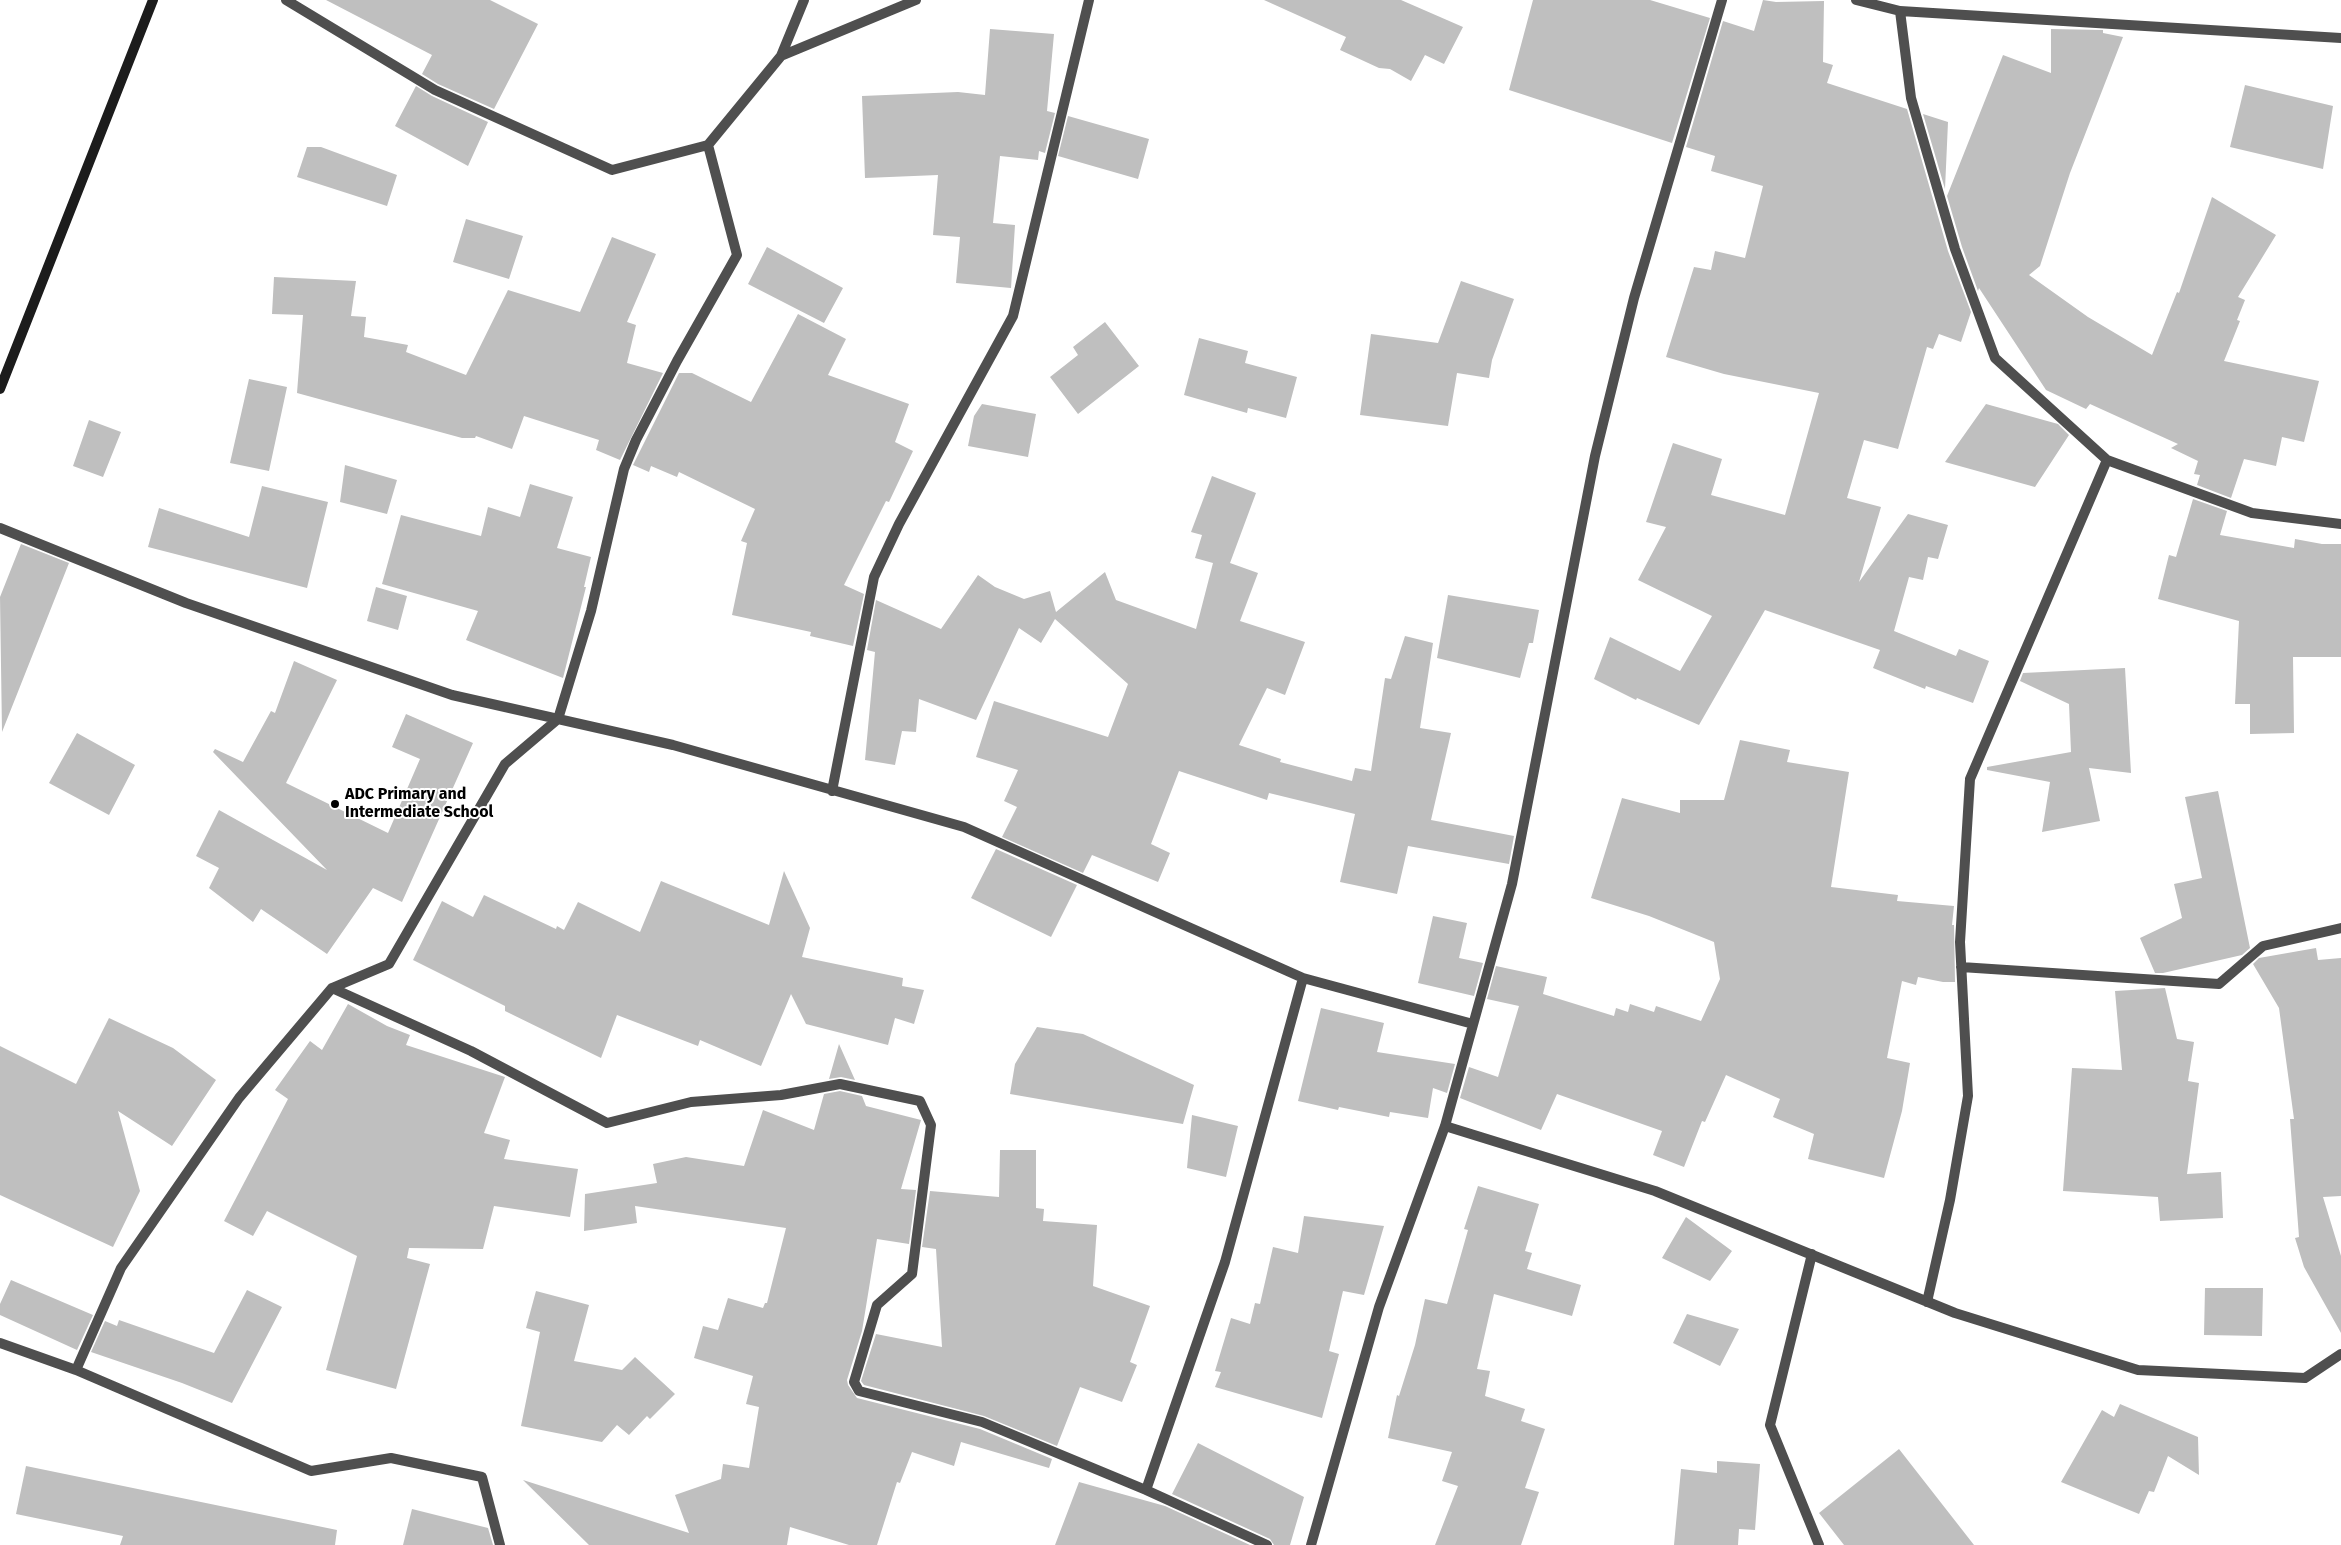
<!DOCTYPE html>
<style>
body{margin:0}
canvas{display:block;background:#fff}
</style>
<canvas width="2341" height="1545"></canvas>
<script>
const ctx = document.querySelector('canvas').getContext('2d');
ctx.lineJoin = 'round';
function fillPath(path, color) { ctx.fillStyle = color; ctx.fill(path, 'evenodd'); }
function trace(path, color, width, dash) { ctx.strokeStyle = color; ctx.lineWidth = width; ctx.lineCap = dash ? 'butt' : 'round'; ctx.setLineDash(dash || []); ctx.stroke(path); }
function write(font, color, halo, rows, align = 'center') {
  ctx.font = font + ' "Fira Sans",sans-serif'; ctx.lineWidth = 4; ctx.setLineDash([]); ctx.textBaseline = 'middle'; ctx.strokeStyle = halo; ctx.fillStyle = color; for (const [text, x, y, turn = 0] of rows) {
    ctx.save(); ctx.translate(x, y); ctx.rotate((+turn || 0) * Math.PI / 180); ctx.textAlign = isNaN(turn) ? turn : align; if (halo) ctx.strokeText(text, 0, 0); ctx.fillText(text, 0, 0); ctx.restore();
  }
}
fillPath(new Path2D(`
 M 326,0 L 490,0 L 538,24 L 494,109 L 438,84 L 422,74 L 432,55 Z
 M 1264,0 L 1401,0 L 1463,27 L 1444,64 L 1425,55 L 1411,81 L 1390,69 L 1379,68 L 1340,50 L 1346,37 Z
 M 1533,0 L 1650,0 L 1710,18 L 1672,143 L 1509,90 Z
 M 1763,0 L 1776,2 L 1824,1 L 1823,62 L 1833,65 L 1827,83 L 1907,109 L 1948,251 L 1971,312 L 1961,342 L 1939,334 L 1933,349 L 1927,347 L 1898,449 L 1864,440 L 1847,498 L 1881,507 L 1859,582 L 1908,514 L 1948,525 L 1938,559 L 1928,557 L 1923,580 L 1909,577 L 1894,631 L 1956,656 L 1959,649 L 1989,661 L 1973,703 L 1926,686 L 1925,689 L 1873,668 L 1880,650 L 1765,610 L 1699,725 L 1637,698 L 1636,700 L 1594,679 L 1610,637 L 1680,671 L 1712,616 L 1638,580 L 1666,527 L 1646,522 L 1673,443 L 1722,459 L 1711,495 L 1785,515 L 1819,393 L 1724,374 L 1666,357 L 1694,267 L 1711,270 L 1715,251 L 1745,258 L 1763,186 L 1711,171 L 1715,156 L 1686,147 L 1723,21 L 1754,31 Z
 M 990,29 L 1054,34 L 1047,111 L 1055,113 L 1045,153 L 1039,151 L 1038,160 L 1000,156 L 993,223 L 1015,225 L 1011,288 L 956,283 L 960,237 L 933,235 L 938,175 L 865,178 L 862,96 L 958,92 L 985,95 Z
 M 2051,29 L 2103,30 L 2103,33 L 2123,37 L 2070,173 L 2040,266 L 2029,275 L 2088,317 L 2152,355 L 2177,292 L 2179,293 L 2212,197 L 2276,235 L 2238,297 L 2245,300 L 2237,320 L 2240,321 L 2224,361 L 2319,381 L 2304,442 L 2282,437 L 2276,466 L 2244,459 L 2231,498 L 2197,485 L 2200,475 L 2194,474 L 2198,461 L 2171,448 L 2178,444 L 2090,404 L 2086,409 L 2046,390 L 1979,288 L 1978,291 L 1962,247 L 1947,196 L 2003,55 L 2051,73 Z
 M 2245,85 L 2333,106 L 2323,169 L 2230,147 Z
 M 416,86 L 432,96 L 488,122 L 468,166 L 395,126 Z
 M 1923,114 L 1948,122 L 1945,189 Z
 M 1068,116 L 1149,139 L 1138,179 L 1058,156 Z
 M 307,147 L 321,147 L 397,175 L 387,206 L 297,177 Z
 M 466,219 L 523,236 L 509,279 L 453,262 Z
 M 612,237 L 656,254 L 627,322 L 636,325 L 627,363 L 663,373 L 620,460 L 596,450 L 599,440 L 524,416 L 512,449 L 476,436 L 475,438 L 462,438 L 297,393 L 303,315 L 272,314 L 274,277 L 356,281 L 351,316 L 366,317 L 364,337 L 408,345 L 406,352 L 466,375 L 508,290 L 580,312 Z
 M 767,247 L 843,288 L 824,323 L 748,284 Z
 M 1461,281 L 1514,299 L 1492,360 L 1489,378 L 1457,373 L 1448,426 L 1360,415 L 1371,334 L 1438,343 Z
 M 798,314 L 846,339 L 828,375 L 909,404 L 895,442 L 913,451 L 889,502 L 886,501 L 844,585 L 864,594 L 853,646 L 810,636 L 811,632 L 732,615 L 747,543 L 741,541 L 755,509 L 679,472 L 677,477 L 651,466 L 649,472 L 633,465 L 679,373 L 692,373 L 751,402 Z
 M 1105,322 L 1139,366 L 1078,414 L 1050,377 L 1078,355 L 1073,347 Z
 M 1199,338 L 1248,351 L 1245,363 L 1297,377 L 1286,418 L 1248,408 L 1247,413 L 1184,395 Z
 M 249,379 L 287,387 L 269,471 L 230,463 Z
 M 982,404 L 1036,414 L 1028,457 L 968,446 L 974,416 Z
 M 1986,404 L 2058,424 L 2069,435 L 2035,487 L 1945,462 Z
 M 89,420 L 121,432 L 103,477 L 73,466 Z
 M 345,465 L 397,480 L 387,514 L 340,502 Z
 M 1212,476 L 1256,493 L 1230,563 L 1258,573 L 1240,621 L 1305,642 L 1285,695 L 1267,688 L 1239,745 L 1281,759 L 1280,762 L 1352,781 L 1355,768 L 1371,771 L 1385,678 L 1391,679 L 1405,636 L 1433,643 L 1420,728 L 1451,733 L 1431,820 L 1514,836 L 1509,864 L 1408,846 L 1397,894 L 1340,882 L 1355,814 L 1269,793 L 1267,800 L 1179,771 L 1151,844 L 1170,853 L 1158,882 L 1092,855 L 1083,873 L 1002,837 L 1017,807 L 1004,801 L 1018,770 L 976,757 L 994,701 L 1108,737 L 1128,684 L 1055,619 L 1041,643 L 1019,628 L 976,720 L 919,699 L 916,732 L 902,731 L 895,765 L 865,760 L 875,652 L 867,650 L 876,600 L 941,629 L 978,575 L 995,587 L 1024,599 L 1050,591 L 1056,612 L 1105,572 L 1116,600 L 1196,629 L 1213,563 L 1195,558 L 1202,535 L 1191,532 Z
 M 530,484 L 573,497 L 557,548 L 591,557 L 584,587 L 586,587 L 563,678 L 466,640 L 478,611 L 382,584 L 401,515 L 481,536 L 488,507 L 520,517 Z
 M 262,486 L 328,502 L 307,588 L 148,547 L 159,508 L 249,537 Z
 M 2193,499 L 2227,511 L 2220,535 L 2294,548 L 2295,539 L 2322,544 L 2341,544 L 2341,657 L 2293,657 L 2294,733 L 2250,734 L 2250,704 L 2235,704 L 2239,621 L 2158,599 L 2169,555 L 2176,557 Z
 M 21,544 L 69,563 L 2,732 L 0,597 Z
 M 376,587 L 407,596 L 398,630 L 367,621 Z
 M 1448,595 L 1539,610 L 1533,643 L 1529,643 L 1520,678 L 1437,658 Z
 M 294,661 L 337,680 L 286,783 L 388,833 L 420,759 L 392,747 L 406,714 L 473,743 L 402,902 L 373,888 L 327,954 L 261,909 L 253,922 L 209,888 L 219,868 L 196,856 L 219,810 L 327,870 L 213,752 L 215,749 L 243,762 L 271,711 L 275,713 Z
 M 2125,668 L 2131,773 L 2089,768 L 2100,821 L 2042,832 L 2050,782 L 1987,770 L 1987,767 L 2071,752 L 2069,704 L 2020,681 L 2023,673 Z
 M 77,733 L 135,765 L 109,815 L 49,783 Z
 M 1740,740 L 1790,750 L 1787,762 L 1849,772 L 1831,887 L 1898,895 L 1897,901 L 1954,906 L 1952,925 L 1954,925 L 1955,982 L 1943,982 L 1918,977 L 1916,985 L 1902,981 L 1887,1058 L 1910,1063 L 1902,1111 L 1884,1178 L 1808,1159 L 1814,1134 L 1773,1117 L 1780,1099 L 1726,1075 L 1705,1122 L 1702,1121 L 1684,1167 L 1653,1155 L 1662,1131 L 1557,1094 L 1541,1130 L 1460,1098 L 1469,1067 L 1498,1077 L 1519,1006 L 1487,999 L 1496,966 L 1547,977 L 1543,994 L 1614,1016 L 1616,1008 L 1628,1012 L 1630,1004 L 1654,1012 L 1656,1006 L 1701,1021 L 1720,979 L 1714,942 L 1649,916 L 1591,898 L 1622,798 L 1680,813 L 1680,800 L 1724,800 Z
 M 2218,791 L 2250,948 L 2242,955 L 2163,973 L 2155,973 L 2140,938 L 2182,918 L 2174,884 L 2202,878 L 2185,797 Z
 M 996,849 L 1077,885 L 1051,937 L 971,898 Z
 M 784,871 L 810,928 L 802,957 L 903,978 L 902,986 L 924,990 L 914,1024 L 895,1018 L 888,1045 L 806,1024 L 791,994 L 761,1066 L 700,1040 L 698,1046 L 617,1015 L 601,1058 L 505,1011 L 505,1006 L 413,960 L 442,901 L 473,917 L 484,895 L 556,929 L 557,926 L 564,930 L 578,902 L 640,932 L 661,881 L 769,925 Z
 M 1433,916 L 1467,923 L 1459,958 L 1483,963 L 1474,996 L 1418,983 Z
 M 2316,948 L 2318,960 L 2341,958 L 2341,1196 L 2323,1197 L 2341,1256 L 2341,1333 L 2304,1267 L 2295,1238 L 2299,1237 L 2290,1119 L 2294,1119 L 2279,1008 L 2253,964 L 2259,958 Z
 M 2165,988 L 2177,1039 L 2194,1042 L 2188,1081 L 2199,1083 L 2187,1174 L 2221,1172 L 2223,1218 L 2160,1221 L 2158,1197 L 2063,1191 L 2072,1068 L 2122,1070 L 2115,991 Z
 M 348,1004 L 387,1026 L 410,1035 L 406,1045 L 505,1077 L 484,1133 L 510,1140 L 504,1159 L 578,1169 L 570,1217 L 494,1206 L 483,1249 L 409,1248 L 407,1258 L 430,1264 L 396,1389 L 326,1370 L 357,1256 L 267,1211 L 253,1236 L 224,1221 L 288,1099 L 275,1090 L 310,1041 L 322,1050 Z
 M 1321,1008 L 1384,1023 L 1377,1052 L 1455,1064 L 1447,1093 L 1433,1088 L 1428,1118 L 1390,1112 L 1389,1117 L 1339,1107 L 1338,1110 L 1298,1101 Z
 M 109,1018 L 173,1048 L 216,1080 L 172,1146 L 118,1111 L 140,1191 L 113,1247 L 0,1195 L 0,1046 L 76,1084 Z
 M 1037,1027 L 1083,1034 L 1194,1085 L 1183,1124 L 1010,1094 L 1015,1064 Z
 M 839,1044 L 855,1080 L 841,1077 L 829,1079 Z
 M 840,1091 L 862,1096 L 866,1106 L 921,1120 L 901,1189 L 916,1190 L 909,1244 L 877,1239 L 862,1331 L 847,1380 L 848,1385 L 857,1398 L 980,1429 L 1052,1459 L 1049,1468 L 961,1442 L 954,1466 L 912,1452 L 900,1483 L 897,1482 L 877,1545 L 849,1545 L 790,1527 L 787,1545 L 589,1545 L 523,1480 L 689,1533 L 675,1495 L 721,1479 L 723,1464 L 749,1468 L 759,1407 L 746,1404 L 753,1376 L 694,1358 L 703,1326 L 718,1330 L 728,1298 L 763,1308 L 765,1303 L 767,1303 L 786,1228 L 635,1206 L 637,1223 L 584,1231 L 585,1194 L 657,1183 L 653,1164 L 686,1157 L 744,1166 L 763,1110 L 814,1130 L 824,1094 Z
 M 1192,1115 L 1238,1126 L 1226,1177 L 1187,1168 Z
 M 1000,1150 L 1036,1150 L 1036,1208 L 1044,1209 L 1043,1221 L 1097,1225 L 1093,1286 L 1150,1306 L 1130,1362 L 1137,1365 L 1122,1402 L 1080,1387 L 1057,1446 L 984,1416 L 864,1385 L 861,1381 L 876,1334 L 942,1347 L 936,1249 L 922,1247 L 930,1191 L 999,1197 Z
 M 1478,1186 L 1539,1204 L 1525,1251 L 1532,1253 L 1527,1269 L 1581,1285 L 1572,1316 L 1494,1294 L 1477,1369 L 1490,1371 L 1485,1396 L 1525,1409 L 1521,1421 L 1545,1429 L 1525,1488 L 1539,1492 L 1521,1545 L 1435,1545 L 1458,1486 L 1442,1481 L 1452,1452 L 1388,1438 L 1397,1395 L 1399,1396 L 1415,1345 L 1425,1299 L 1447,1304 L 1468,1230 L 1464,1229 Z
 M 1304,1216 L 1384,1226 L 1364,1295 L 1343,1291 L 1329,1351 L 1339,1354 L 1322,1418 L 1215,1387 L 1221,1372 L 1215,1371 L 1231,1318 L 1250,1324 L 1255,1303 L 1260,1304 L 1273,1247 L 1298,1253 Z
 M 1686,1217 L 1732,1251 L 1710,1281 L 1662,1258 Z
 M 11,1280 L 93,1315 L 77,1350 L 0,1315 L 0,1304 Z
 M 2205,1288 L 2263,1288 L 2262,1336 L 2204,1335 Z
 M 247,1290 L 282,1307 L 232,1403 L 182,1383 L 91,1352 L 105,1321 L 117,1326 L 119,1320 L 214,1353 Z
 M 536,1291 L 589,1305 L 574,1361 L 622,1370 L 635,1357 L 675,1394 L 650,1419 L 647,1416 L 629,1435 L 617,1425 L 602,1442 L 521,1426 L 540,1332 L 526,1328 Z
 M 1687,1314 L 1739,1329 L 1720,1366 L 1673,1343 Z
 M 2120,1404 L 2198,1437 L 2199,1475 L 2168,1456 L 2154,1492 L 2149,1491 L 2139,1514 L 2061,1482 L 2102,1410 L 2114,1417 Z
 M 1198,1443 L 1304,1497 L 1290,1545 L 1274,1545 L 1270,1539 L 1172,1494 Z
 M 1899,1449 L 1974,1545 L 1844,1545 L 1819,1513 Z
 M 1717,1461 L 1760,1464 L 1755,1530 L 1739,1529 L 1738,1545 L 1674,1545 L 1681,1469 L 1717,1473 Z
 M 26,1466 L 337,1530 L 335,1545 L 120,1545 L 123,1536 L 16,1514 Z
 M 1079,1482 L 1165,1506 L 1250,1545 L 1055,1545 Z
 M 412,1509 L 488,1528 L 493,1545 L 403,1545 Z`), '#bfbfbf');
trace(new Path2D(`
 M 286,0 L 435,90 L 612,170 L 708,145 L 781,56 L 804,0
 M 1856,0 L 1900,11 L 2341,38
 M 1900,11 L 1911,98 L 1955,249 L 1995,358 L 2107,460 L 2252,513 L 2341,524
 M 781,56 L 916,0
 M 0,528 L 186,603 L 452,695 L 673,745 L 964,827 L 1303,978 L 1473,1024
 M 832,791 L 874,577 L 899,524 L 1013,316 L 1089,0
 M 1961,967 L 2219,984 L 2263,946 L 2341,928
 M 332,988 L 471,1051 L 607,1123 L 691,1102 L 781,1095 L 840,1084 L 920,1101 L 931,1125 L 912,1274 L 877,1305 L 854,1382 L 859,1391 L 982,1422 L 1146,1490 L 1267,1545
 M 1445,1126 L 1655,1191 L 1955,1313 L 2138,1370 L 2305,1378 L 2341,1354
 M 1812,1254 L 1770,1425 L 1819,1545
 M 1927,1302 L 1950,1200 L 1968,1096 L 1960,942 L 1970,779 L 2107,460
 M 0,1343 L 76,1370 L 121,1268 L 239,1098 L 332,988 L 389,964 L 505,764 L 558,719 L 591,611 L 624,469 L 636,440 L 677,361 L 737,255 L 708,145
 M 76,1370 L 311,1471 L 391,1458 L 482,1477 L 500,1545
 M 1146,1490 L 1225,1262 L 1303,978
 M 1311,1545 L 1379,1307 L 1445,1126 L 1512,884 L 1595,456 L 1634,298 L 1722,0`), '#4f4f4f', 10);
trace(new Path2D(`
 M 0,389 L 153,0`), '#1c1c1c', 10);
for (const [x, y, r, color] of [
 [335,804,5,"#000"]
]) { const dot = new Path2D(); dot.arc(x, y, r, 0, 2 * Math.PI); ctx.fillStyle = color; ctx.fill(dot); trace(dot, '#fff', 2); }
write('bold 16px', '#000', '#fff', [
 ["ADC Primary and",345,795],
 ["Intermediate School",345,813]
], 'left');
</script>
